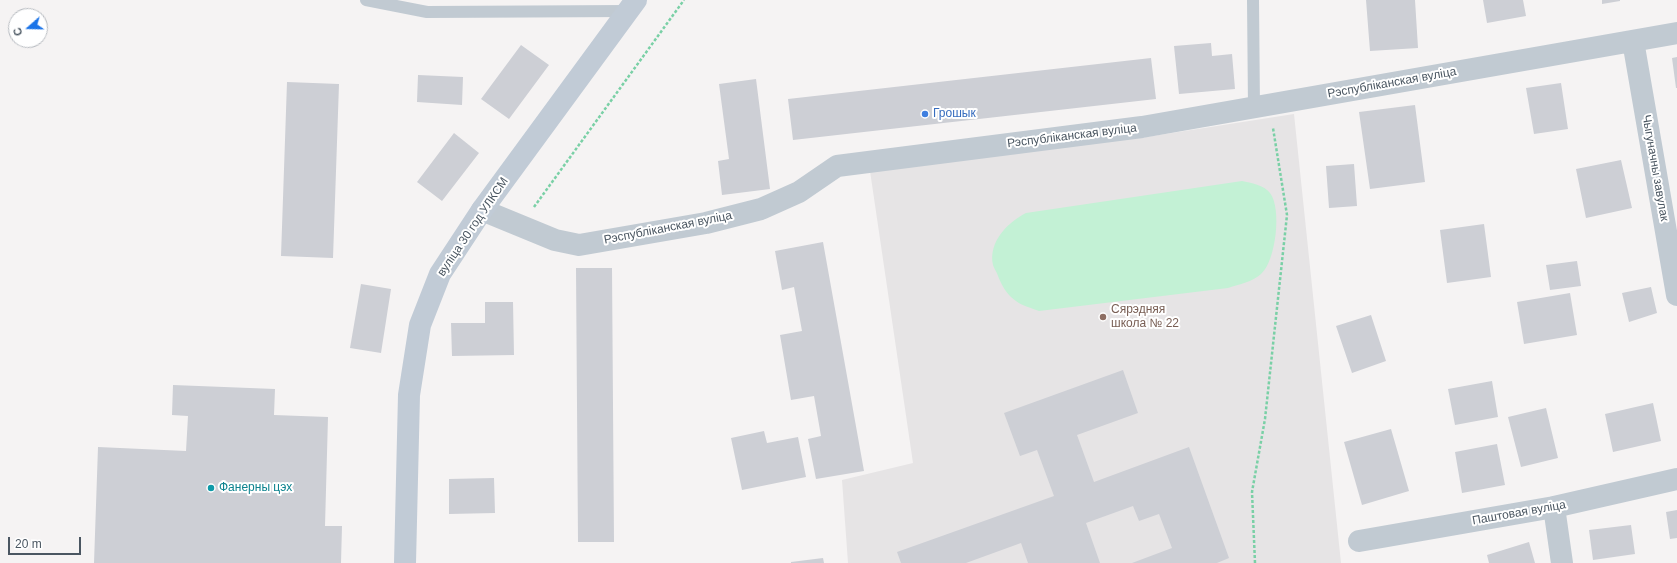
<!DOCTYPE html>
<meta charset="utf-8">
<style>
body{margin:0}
#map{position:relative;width:1677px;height:563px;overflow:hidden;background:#f5f3f3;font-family:Arial,sans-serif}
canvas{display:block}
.north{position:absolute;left:8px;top:8px;width:40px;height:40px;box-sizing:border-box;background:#fff;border:1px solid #b7bbc0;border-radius:50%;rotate:250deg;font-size:11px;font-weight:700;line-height:16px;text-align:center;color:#4a5661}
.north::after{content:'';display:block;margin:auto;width:14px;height:18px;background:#1a73e8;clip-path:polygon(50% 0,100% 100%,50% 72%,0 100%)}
.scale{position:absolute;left:8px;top:537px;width:73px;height:18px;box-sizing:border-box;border:2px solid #4a5661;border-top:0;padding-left:5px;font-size:12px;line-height:14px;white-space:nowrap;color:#4a5661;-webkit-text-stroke:3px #fff;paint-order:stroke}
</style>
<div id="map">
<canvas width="1677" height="563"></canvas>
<div class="north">С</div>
<div class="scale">20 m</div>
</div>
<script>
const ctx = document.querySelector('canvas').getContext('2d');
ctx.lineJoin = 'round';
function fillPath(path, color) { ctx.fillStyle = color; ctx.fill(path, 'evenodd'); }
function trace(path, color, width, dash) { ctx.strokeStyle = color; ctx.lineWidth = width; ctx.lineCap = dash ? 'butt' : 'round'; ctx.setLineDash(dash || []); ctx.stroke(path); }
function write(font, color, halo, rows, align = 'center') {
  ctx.font = font + ' Arial,sans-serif'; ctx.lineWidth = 4; ctx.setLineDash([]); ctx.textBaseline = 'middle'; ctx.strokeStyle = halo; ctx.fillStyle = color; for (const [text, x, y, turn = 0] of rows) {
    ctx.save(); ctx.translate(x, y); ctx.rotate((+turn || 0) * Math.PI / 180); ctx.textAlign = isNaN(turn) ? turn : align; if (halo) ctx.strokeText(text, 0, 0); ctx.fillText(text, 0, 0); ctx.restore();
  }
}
fillPath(new Path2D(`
 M 1294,114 L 1341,563 L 848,563 L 842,480 L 913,463 L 870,171 L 1146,137 Z`), '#e6e4e5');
fillPath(new Path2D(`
 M 1242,181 C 1251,183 1264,185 1270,193 C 1282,208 1276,261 1261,274 C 1252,282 1240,284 1228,288 L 1039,311 C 1032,308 1022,306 1016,301 C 1007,295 1002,286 998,276 C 997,272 994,269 993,265 C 988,242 1008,222 1026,213 Z`), '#c3f1d5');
fillPath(new Path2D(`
 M 1366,0 L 1415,0 L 1418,48 L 1370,51 Z
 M 1483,0 L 1523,0 L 1526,16 L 1487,23 Z
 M 1602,0 L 1620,0 L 1620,1 L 1602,4 Z
 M 1211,43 L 1212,56 L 1232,54 L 1235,89 L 1179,94 L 1174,46 Z
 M 521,45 L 549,65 L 509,119 L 481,99 Z
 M 1677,57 L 1677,88 L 1676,88 L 1672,58 Z
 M 1151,58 L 1156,99 L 793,140 L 788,99 Z
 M 418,75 L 463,77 L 462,105 L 417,102 Z
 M 756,79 L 770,189 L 722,195 L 718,161 L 729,159 L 719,84 Z
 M 287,82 L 339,84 L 333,258 L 281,256 Z
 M 1561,83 L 1568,129 L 1534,134 L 1526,88 Z
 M 1415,105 L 1425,182 L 1370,189 L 1359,112 Z
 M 454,133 L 479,153 L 442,201 L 417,182 Z
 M 1621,160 L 1632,208 L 1586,218 L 1576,169 Z
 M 1354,164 L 1357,206 L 1329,208 L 1326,166 Z
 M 1484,224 L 1491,277 L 1447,283 L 1440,230 Z
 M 823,242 L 864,471 L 816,479 L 808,439 L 821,436 L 814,396 L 791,400 L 780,335 L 802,331 L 794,287 L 782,290 L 775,251 Z
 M 1577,261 L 1581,286 L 1550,290 L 1546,265 Z
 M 576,268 L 612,268 L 614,542 L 578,542 Z
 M 361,284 L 391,289 L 381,353 L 350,348 Z
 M 1651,287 L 1657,313 L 1629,322 L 1622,293 Z
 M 1570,293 L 1577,335 L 1524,344 L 1517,302 Z
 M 485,302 L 513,302 L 514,355 L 452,356 L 451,323 L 485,323 Z
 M 1371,315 L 1386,361 L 1352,373 L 1336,326 Z
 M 1123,370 L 1138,413 L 1077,435 L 1094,482 L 1189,447 L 1229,558 L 1217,563 L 1132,563 L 1172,548 L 1159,514 L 1139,521 L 1133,506 L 1086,523 L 1100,563 L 1028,563 L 1021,543 L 966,563 L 901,563 L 897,552 L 1054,496 L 1037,450 L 1020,456 L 1004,413 Z
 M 1492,381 L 1498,417 L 1455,425 L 1448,389 Z
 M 173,385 L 275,389 L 274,415 L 328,417 L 325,526 L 342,526 L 341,563 L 94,563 L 98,447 L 186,451 L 188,416 L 172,415 Z
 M 1653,403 L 1661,441 L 1613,452 L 1605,414 Z
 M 1546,408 L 1558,458 L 1521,467 L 1508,417 Z
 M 1391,429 L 1409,491 L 1362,505 L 1344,442 Z
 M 764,431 L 767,443 L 798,437 L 806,477 L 742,490 L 731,438 Z
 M 1497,444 L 1505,485 L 1462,493 L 1455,452 Z
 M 494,478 L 495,513 L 449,514 L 449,479 Z
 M 1677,510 L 1677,538 L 1670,539 L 1666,512 Z
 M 1631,525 L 1635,554 L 1593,560 L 1589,530 Z
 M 1529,542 L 1535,563 L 1489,563 L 1487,555 Z
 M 823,558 L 824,563 L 791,563 L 791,562 Z`), '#cdcfd5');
trace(new Path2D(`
 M 534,207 L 684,0
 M 1255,563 L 1252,492 L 1265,419 L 1287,215 L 1273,128`), '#7ad0a6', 2.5, [3, 2]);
trace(new Path2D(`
 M 366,0 L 427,12 L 629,11
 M 1253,0 L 1254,108`), '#c1cad2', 12);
trace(new Path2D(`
 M 1633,41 L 1677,295
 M 482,210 L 555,240 L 579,245 L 706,223 L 761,209 L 799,192 L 837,166 L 1142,127 L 1677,33
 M 1554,507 L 1562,563
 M 1359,541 L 1554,507 L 1677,479`), '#c1cad2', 22);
trace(new Path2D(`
 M 405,563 L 409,395 L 420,325 L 440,274 L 482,210 L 636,0`), '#c1cbd6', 22);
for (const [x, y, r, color] of [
 [925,114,4,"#3f7fe0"],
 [1103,317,4,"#8d6e63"],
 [211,488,4,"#0f9aa8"]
]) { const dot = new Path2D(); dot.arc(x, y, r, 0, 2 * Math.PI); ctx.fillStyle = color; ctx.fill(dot); trace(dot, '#fff', 1.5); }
write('12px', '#4a5661', '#fff', [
 ["Рэспубліканская вуліца",1392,83,-10],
 ["Рэспубліканская вуліца",1072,136,-7],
 ["Чыгуначны завулак",1655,168,80],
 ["вуліца 30 год УЛКСМ",473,227,-56],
 ["Рэспубліканская вуліца",668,228,-11],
 ["Паштовая вуліца",1519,513,-10]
]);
write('12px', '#366cbe', '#fff', [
 ["Грошык",933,114]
], 'left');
write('12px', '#785e54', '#fff', [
 ["Сярэдняя",1111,310],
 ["школа № 22",1111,324]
], 'left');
write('12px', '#0d838f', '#fff', [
 ["Фанерны цэх",219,488]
], 'left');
</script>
